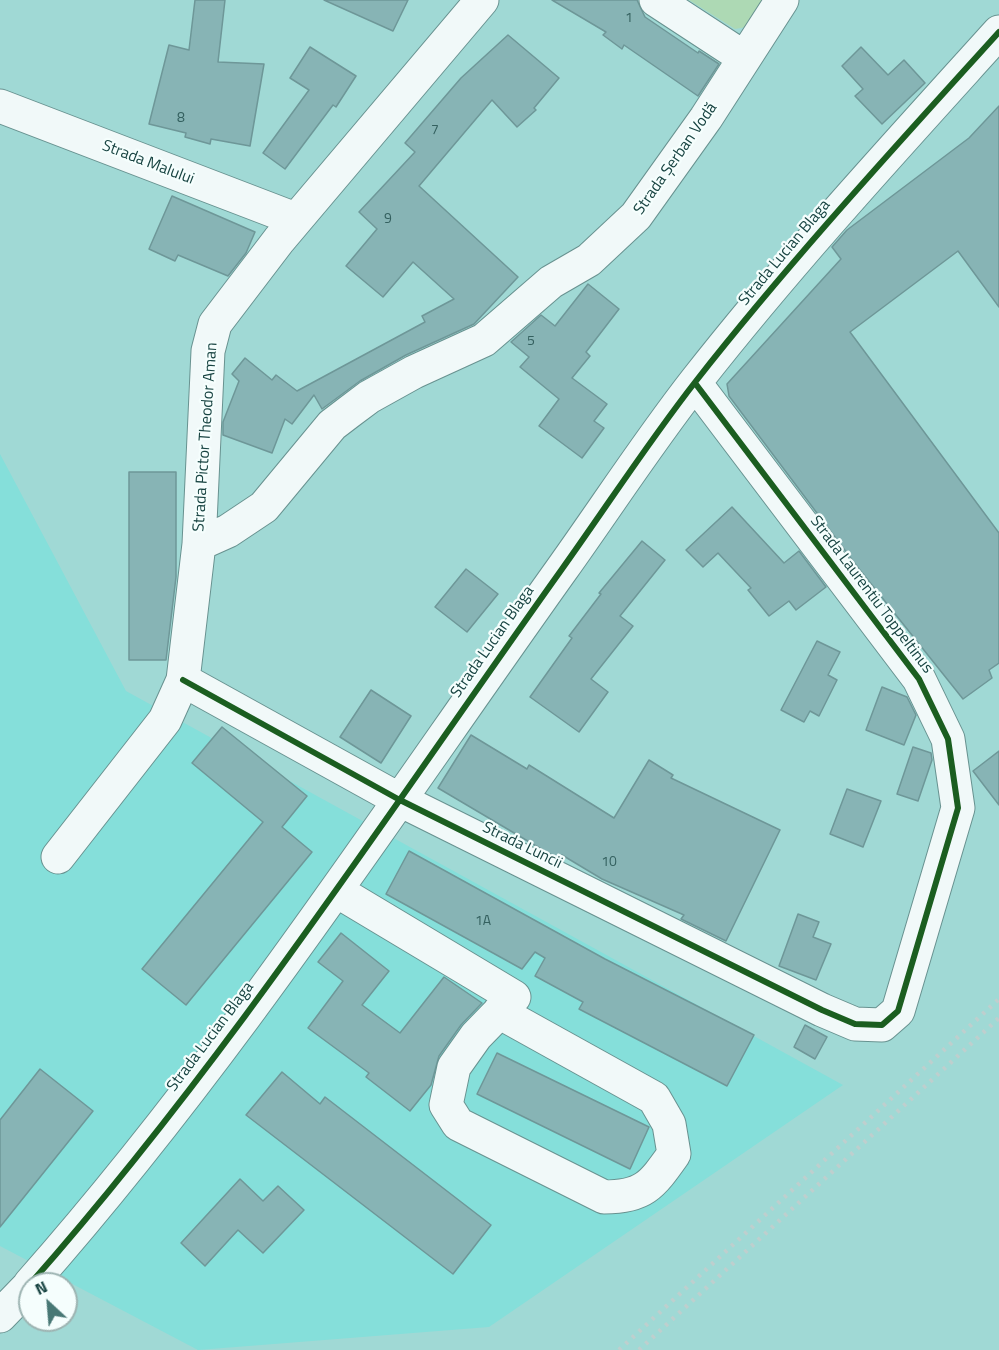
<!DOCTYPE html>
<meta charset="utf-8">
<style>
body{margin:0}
#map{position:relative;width:999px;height:1350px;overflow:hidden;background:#a0d9d5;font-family:"Titillium Web",sans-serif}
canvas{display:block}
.north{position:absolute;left:18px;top:1272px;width:60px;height:60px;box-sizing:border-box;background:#f5fefd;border:2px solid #9db4b2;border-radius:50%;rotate:334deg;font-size:16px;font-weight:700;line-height:24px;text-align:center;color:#184442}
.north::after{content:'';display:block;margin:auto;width:21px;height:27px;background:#487875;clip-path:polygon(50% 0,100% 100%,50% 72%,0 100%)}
</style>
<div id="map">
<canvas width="999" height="1350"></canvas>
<div class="north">N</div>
</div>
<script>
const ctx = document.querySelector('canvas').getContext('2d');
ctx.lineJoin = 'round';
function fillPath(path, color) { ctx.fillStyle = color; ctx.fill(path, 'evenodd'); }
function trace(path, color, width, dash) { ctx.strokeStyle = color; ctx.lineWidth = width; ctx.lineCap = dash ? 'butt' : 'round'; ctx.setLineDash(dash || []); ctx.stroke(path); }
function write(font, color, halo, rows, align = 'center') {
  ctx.font = font + ' "Titillium Web",sans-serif'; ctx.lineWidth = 4.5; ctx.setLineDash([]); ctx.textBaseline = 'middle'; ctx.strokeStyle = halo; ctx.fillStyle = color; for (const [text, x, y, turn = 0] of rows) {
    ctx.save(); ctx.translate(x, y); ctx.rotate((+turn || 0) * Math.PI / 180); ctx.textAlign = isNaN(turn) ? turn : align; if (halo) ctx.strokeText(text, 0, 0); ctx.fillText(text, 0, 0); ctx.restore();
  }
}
fillPath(new Path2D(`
 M 0,454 L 126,691 L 843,1085 L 489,1327 L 198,1350 L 0,1246 Z`), '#85dfda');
fillPath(new Path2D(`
 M 689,0 L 782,0 L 758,25 L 735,29 Z`), '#add9b4');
const building = new Path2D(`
 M 195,0 L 225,0 L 218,62 L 264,64 L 250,146 L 211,139 L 210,144 L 185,137 L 186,133 L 149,124 L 169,45 L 189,50 Z
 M 324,0 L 408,0 L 393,31 Z
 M 552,0 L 637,0 L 645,17 L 698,53 L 699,51 L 719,64 L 698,96 L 624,45 L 622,49 L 603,35 L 606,32 Z
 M 508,35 L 559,78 L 534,108 L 536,110 L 517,127 L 492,100 L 419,186 L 518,277 L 474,324 L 406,355 L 360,381 L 322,409 L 314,395 L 292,424 L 285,419 L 272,453 L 223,435 L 223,422 L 239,381 L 232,374 L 245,358 L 272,380 L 276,375 L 297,391 L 425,322 L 422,316 L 454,299 L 413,262 L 383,297 L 346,266 L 377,229 L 359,212 L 415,152 L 405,143 L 461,78 Z
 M 310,47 L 356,76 L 336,107 L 333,105 L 285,169 L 263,153 L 309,90 L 290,78 Z
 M 861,47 L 888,75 L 904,60 L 925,83 L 882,124 L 855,96 L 863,89 L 842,66 Z
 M 999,106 L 999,307 L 958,251 L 850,332 L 999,533 L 999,663 L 989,670 L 992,678 L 963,699 L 856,565 L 729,396 L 727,384 L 841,259 L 832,247 L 847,230 L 969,138 Z
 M 172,196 L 255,232 L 246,253 L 228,276 L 178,255 L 175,261 L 149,249 Z
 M 588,284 L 619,309 L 586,352 L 590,356 L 572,378 L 607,404 L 594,421 L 604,428 L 582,458 L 539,426 L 559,399 L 520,367 L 529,357 L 511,342 L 541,315 L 555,326 Z
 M 129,472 L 176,472 L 176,577 L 166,660 L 129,660 Z
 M 732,507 L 784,563 L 799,551 L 826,587 L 796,610 L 789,601 L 769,616 L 748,590 L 751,588 L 718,553 L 703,567 L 686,550 Z
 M 642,541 L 665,560 L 620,616 L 633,626 L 591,679 L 608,692 L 579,732 L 530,697 L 572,638 L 569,636 L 601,594 L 599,593 Z
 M 466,569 L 498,594 L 467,632 L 435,607 Z
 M 817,641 L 840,652 L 828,675 L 837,680 L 819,716 L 810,711 L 804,722 L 781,710 Z
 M 882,687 L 907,697 L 916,715 L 904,745 L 866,730 Z
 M 371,690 L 411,716 L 381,763 L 340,737 Z
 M 222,727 L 307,796 L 282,827 L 312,852 L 186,1005 L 142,969 L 263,822 L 192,763 Z
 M 471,735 L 527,769 L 529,765 L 614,818 L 649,760 L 673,775 L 671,778 L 780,830 L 726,941 L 681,919 L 684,915 L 602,879 L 562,855 L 560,859 L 548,853 L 438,788 Z
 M 913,747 L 931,753 L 932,760 L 918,801 L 897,794 Z
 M 999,751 L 999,805 L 973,771 Z
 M 847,789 L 881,801 L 863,847 L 830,834 Z
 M 409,851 L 605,959 L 754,1035 L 727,1086 L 579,1009 L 583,1002 L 535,976 L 545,958 L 535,952 L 522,969 L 386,894 Z
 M 798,914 L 819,922 L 813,937 L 831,944 L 816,980 L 779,966 Z
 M 341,933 L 389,971 L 362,1005 L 400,1033 L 444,977 L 482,1003 L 461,1025 L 439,1056 L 431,1085 L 410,1111 L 366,1077 L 369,1073 L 308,1028 L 343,981 L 318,962 Z
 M 805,1025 L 827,1037 L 815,1059 L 794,1047 Z
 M 497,1053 L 649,1127 L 630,1169 L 477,1094 Z
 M 40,1069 L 93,1111 L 0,1227 L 0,1120 Z
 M 282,1072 L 320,1104 L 325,1097 L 491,1225 L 453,1274 L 246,1115 Z
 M 240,1179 L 263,1201 L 278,1186 L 304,1210 L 263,1253 L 238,1230 L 205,1266 L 181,1243 Z`);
fillPath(building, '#87b4b5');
trace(building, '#6e9798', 1.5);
const minor = new Path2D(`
 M 656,0 L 743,57
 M 0,106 L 295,219
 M 199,544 L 228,531 L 264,507 L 332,425 L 349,412 L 369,397 L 414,372 L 484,340 L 551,282 L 589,260 L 636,216 L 706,118 L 782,0
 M 183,680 L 398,799 L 822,1010 L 855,1024 L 882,1025 L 898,1011 L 958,808 L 948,739 L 919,679 L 695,383
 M 58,857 L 165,720 L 183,680 L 199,544 L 208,351 L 215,324 L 279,240 L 482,0
 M 337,891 L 514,997 L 476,1036 L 454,1067 L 446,1105 L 458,1124 L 604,1197 C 644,1197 652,1185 674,1154 L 669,1124 L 654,1098 L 499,1012
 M 30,1284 C 227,1061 390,810 562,569 C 607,506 649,441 696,381 C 791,260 896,146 999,32
 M 0,1316 L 30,1285`);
trace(minor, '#689290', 35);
trace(minor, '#f1f9f9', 33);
trace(new Path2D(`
 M 619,1350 L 999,999
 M 639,1350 L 999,1018`), '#becfce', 4.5, [3, 6]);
trace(new Path2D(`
 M 183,680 L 398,799 L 822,1010 L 855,1024 L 882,1025 L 898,1011 L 958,808 L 948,739 L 919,679 L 695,383
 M 30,1284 C 227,1061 390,810 562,569 C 607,506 649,441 696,381 C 791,260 896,146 999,32`), '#1b5e20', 6);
write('14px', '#34605f', null, [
 ["1",629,19],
 ["8",181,119],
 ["7",435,131],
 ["9",388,220],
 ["5",531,342],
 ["10",609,863],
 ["1A",483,922]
]);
write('16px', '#184442', '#f5fefd', [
 ["Strada Șerban Vodă",676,159,-55],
 ["Strada Malului",148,163,21],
 ["Strada Lucian Blaga",785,253,-50],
 ["Strada Pictor Theodor Aman",206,437,-86],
 ["Strada Laurentiu Toppeltinus",871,595,53],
 ["Strada Lucian Blaga",493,642,-55],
 ["Strada Luncii",522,846,26],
 ["Strada Lucian Blaga",211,1037,-53]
]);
</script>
